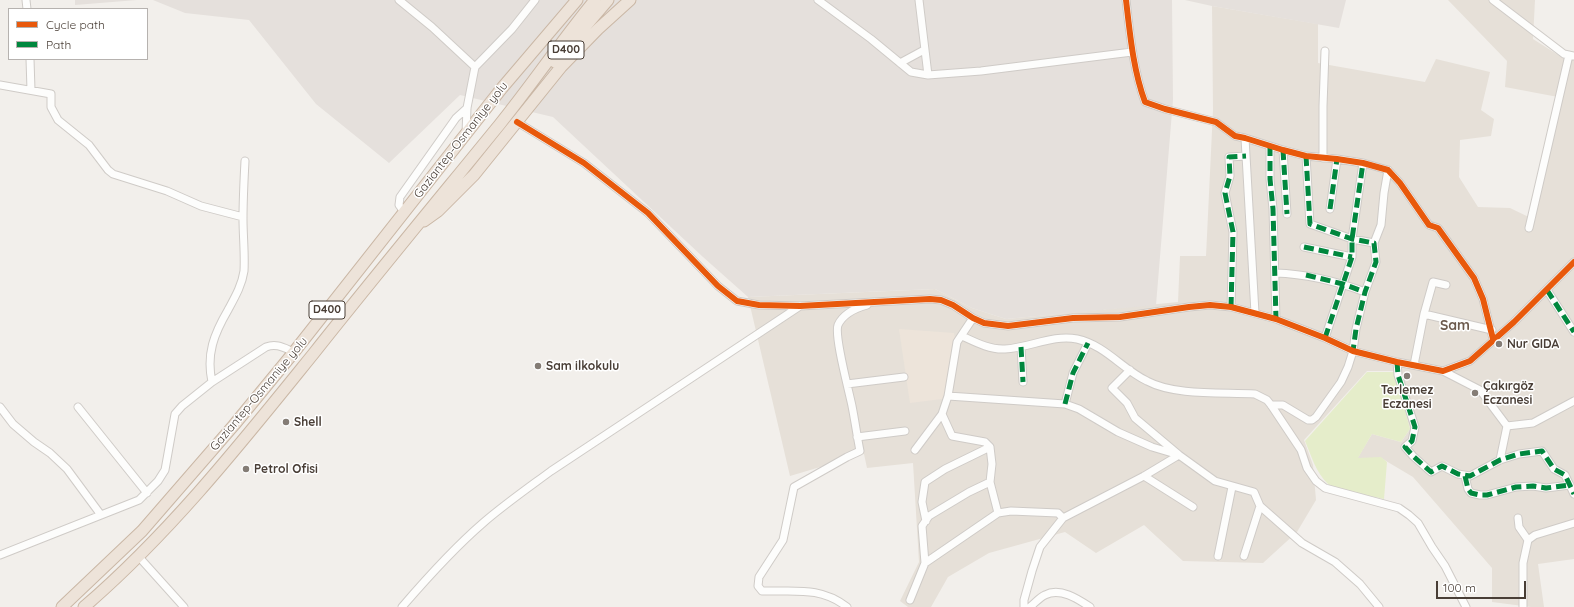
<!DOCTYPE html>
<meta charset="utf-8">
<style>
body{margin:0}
#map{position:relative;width:1574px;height:607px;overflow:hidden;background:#f2efeb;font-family:Quicksand,sans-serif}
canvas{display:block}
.legend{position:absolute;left:8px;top:8px;width:140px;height:52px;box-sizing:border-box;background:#fff;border:1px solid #b6b2af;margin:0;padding:5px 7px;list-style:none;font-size:12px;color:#493e36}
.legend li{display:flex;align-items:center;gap:8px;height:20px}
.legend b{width:20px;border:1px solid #b6b2af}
.scale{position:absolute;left:1436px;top:581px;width:90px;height:18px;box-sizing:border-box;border:2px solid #493e36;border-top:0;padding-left:5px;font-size:12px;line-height:14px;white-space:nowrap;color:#493e36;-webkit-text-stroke:3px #fff;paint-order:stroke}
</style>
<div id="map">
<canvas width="1574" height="607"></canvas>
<ul class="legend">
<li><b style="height:5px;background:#e8590c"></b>Cycle path</li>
<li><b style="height:5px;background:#00873e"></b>Path</li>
</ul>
<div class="scale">100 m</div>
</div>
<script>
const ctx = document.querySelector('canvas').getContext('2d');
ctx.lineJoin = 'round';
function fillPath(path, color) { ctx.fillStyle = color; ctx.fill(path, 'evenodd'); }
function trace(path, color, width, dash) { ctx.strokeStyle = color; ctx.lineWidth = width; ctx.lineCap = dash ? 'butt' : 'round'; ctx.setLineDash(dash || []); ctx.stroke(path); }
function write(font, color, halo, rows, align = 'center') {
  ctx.font = font + ' Quicksand,sans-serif'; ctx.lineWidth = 3; ctx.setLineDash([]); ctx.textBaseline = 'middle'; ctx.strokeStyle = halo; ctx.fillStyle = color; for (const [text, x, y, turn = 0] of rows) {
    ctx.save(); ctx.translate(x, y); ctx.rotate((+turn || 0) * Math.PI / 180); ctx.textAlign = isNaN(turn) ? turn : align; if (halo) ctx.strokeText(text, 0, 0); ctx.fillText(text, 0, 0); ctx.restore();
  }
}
fillPath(new Path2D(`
 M 1448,0 L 1535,0 L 1533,39 L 1563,58 L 1574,59 L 1574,559 L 1538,564 L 1544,607 L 1531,607 L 1492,602 L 1492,568 L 1413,477 L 1381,458 L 1357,459 L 1372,434 L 1401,442 L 1410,429 L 1395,371 L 1367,371 L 1304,440 L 1313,465 L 1316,500 L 1297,532 L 1263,563 L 1183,561 L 1144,525 L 1096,553 L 1065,532 L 989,553 L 948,577 L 931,607 L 908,607 L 900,601 L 919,562 L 913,463 L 867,468 L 864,454 L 790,476 L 748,297 L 935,289 L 972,308 L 1006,319 L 1178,302 L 1180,256 L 1206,256 L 1213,110 L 1212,6 L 1318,24 L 1318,63 L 1425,82 L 1436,59 L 1490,72 L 1481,110 L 1494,119 L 1491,136 L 1460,140 L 1459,177 L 1478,207 L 1510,208 L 1535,220 L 1558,97 L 1505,87 L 1507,61 Z`), '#e6e0d8');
fillPath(new Path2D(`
 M 75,0 L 137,0 L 75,5 Z
 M 153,0 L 1172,0 L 1173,100 L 1156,305 L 1006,319 L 972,308 L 935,289 L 748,297 L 703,257 L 553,117 L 460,95 L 389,163 L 316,104 L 249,20 L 185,13 Z
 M 1185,0 L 1346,0 L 1339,28 L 1212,6 Z`), '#e5e0dc');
fillPath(new Path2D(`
 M 899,329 L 954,333 L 956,348 L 950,398 L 910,403 Z`), '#ede4da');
fillPath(new Path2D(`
 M 1367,372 L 1395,372 L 1410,429 L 1401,442 L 1372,434 L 1358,458 L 1381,457 L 1387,462 L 1384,499 C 1373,496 1334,491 1328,484 C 1316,473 1311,455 1305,441 Z`), '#e5edca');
const minor = new Path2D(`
 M 26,0 L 27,9
 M 399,0 L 432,27 L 475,67 L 512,29 L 535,0
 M 818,0 L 871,39 L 911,72 L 928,75 L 981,71 L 1132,52
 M 919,0 L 928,75
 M 1126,0 C 1130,34 1133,69 1145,102 L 1165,109 L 1216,122 L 1235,136 L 1245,138 L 1283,150 L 1306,156 L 1337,159 L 1363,163 L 1388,170 L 1400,183 L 1429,225 L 1438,228 L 1474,278 L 1483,299 L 1493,339
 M 1493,0 L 1564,54 L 1574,56
 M 30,59 L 31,90
 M 900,63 L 924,50
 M 0,85 L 51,94 L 51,107 L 58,120 L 89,145 L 108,170 L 113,174 L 167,191 L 201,206 L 243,217
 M 517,122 L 584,163 L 648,213 L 718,286 L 737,301 L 759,305 L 800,306 L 930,299 L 941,300 L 953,305 L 973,318 L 984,323 L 1008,326 L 1073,318 L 1120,317 L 1189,307 L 1210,305 L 1231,307 L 1276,319 L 1325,338 L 1353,351 L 1397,362 L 1443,371 L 1470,361 L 1514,322 L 1574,262
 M 466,133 L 467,108 L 475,67
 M 1245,138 L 1255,313
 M 1270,146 L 1270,179 L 1273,209 L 1276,319
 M 1283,150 L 1287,214
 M 1323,158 L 1323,106 L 1325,51
 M 1330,209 L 1337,159
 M 404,212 L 399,205 L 400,197 L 456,118 L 467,108
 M 1529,228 L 1569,55
 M 1374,243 L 1381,225 L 1384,193 L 1388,170
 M 1304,247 L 1352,257
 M 1275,273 C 1307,274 1336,281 1365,292
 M 1547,290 L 1574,332
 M 1231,307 L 1233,232 L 1225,193 L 1230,176 L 1229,157 L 1246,156
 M 1424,314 L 1492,330
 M 973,318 L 957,342 L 948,396 L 942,414 L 952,436 L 985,442 L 990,447 L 992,464 L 990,482 L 998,513
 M 962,336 C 975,342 990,350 1005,349 C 1029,348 1053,334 1077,339 C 1105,345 1122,369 1147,381 C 1175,396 1223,392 1255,394 L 1267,400 L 1271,405 L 1301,450 L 1307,468 L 1316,481 L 1325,488 L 1399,508 L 1409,515 L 1418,523 L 1432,547 L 1445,566 L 1466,607
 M 1325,338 L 1352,257 L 1352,239 L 1363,163
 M 1021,347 L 1023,382
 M 1397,362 L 1398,375 L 1415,427 L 1412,441 L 1405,447 L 1413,456 L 1431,472 L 1442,466 L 1458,474 L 1470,476 L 1500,460 L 1519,454 L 1542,451 L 1554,469 L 1565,475 L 1574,494
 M 1414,365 L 1424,314 L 1433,282 L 1446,285
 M 1443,371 L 1480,390 L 1507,426 L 1500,460
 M 212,382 L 266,347 C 277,343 284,348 294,352
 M 847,384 L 904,377
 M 948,396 L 1065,404 L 1079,409 L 1118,432 L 1152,447 L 1179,455 L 1215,481 L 1254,492 L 1260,506 L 1302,543 L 1335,562 L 1360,584 L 1379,607
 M 1065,404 L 1073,373 L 1088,343
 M 1271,405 L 1283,405 L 1308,420 L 1312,420 L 1316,417 L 1341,382 L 1348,367 L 1353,351 L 1356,329 L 1365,292 L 1376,262 L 1374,243 L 1352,239 L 1310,224 L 1306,156
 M 0,407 L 13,424 L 34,442 L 50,453 L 67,469 L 101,515
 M 78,407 L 147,493
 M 1507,426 L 1533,423 L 1574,401
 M 857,437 L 905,431
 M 915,450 L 942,414
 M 1144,476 L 1193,507
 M 1465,476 L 1468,489 L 1471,493 L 1480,495 L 1487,495 L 1516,487 L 1533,486 L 1546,488 L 1570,485
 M 1518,518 L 1519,527 L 1528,540
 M 926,521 L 922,502 L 925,482 L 945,469 L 990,447
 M 0,555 L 139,500 L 158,481 L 165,470 L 175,414 L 182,406 L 212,382 C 206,354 214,334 228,310 C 235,297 242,285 244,271 C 245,254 243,236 243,219 C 243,199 244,180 245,161
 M 1218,556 L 1232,487
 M 1244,556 L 1260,506
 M 139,557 L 184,607
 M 925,563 L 998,513 L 1011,511 L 1058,513 L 1063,518
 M 910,600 L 925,563 L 922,526 L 929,516 L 969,492 L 990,482
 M 402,607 C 427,578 454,548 483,523 C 505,504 528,488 551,471 L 800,306
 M 847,607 C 820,586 794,592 762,591 L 758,586 L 759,577 L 783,540 L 794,487 L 847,457 L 860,451 C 857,436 855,421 852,406 C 849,391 834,336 838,325 C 843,314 856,308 867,305
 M 1024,607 L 1024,600 L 1032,571 L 1040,547 L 1063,518 L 1144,476 L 1179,455 L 1135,418 L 1127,403 L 1112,388 L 1130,370
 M 1030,607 C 1035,603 1040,597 1045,595 C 1060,587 1078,599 1090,607
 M 1523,607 L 1523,563 L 1528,540 L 1535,535 L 1574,523`);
const highway = new Path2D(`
 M 555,62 L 608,0
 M 424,221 L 438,211 L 474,175 L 561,67 L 598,29 L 630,0
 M 62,607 L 142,531 L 234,425 L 294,352 L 502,88 L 577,0
 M 84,607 C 171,532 242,442 314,353 C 375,276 438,200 500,124 C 533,83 562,40 595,0`);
trace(minor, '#cfcbc7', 9);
trace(highway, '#cab7a5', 13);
trace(minor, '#fdfdfc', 7);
trace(highway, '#ede3d9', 11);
trace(new Path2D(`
 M 1270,146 L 1270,179 L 1273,209 L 1276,319
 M 1283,150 L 1287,214
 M 1306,156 L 1310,224 L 1352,239 L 1374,243 L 1376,262 L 1365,292 L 1356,329 L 1353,351
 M 1330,209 L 1337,159
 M 1304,247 L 1352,257
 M 1306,275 L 1343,284 L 1365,292
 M 1547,290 L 1574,332
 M 1231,307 L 1233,232 L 1225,193 L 1230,176 L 1229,157 L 1246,156
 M 1325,338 L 1352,257 L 1352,239 L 1363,163
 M 1021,347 L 1023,382
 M 1397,362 L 1398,375 L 1415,427 L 1412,441 L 1405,447 L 1413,456 L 1431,472 L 1442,466 L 1458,474 L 1470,476 L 1500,460 L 1519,454 L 1542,451 L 1554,469 L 1565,475 L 1574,494
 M 1065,404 L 1073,373 L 1088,343
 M 1465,476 L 1468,489 L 1471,493 L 1480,495 L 1487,495 L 1516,487 L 1533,486 L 1546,488 L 1570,485`), '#00873e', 5, [10, 5]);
trace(new Path2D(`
 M 1126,0 C 1130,34 1133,69 1145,102 L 1165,109 L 1216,122 L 1235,136 L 1245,138 L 1283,150 L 1306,156 L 1337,159 L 1363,163 L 1388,170 L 1400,183 L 1429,225 L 1438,228 L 1474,278 L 1483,299 L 1493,339
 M 517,122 L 584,163 L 648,213 L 718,286 L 737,301 L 759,305 L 800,306 L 930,299 L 941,300 L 953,305 L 973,318 L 984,323 L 1008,326 L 1073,318 L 1120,317 L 1189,307 L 1210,305 L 1231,307 L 1276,319 L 1325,338 L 1353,351 L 1397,362 L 1443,371 L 1470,361 L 1514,322 L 1574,262`), '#e8590c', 6);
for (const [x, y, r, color] of [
 [1499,344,4,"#847c75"],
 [538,366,4,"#847c75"],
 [1407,376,4,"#847c75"],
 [1475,393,4,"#847c75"],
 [286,422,4,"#847c75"],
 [246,469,4,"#847c75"]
]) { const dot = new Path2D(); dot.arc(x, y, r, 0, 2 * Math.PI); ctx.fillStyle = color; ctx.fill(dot); trace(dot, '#fff', 1.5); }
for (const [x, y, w] of [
 [566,50,36],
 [327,310,36]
]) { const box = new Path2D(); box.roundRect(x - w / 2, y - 9, w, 18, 3); ctx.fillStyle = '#fff'; ctx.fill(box); trace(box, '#493e36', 1); }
write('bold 11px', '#493e36', null, [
 ["D400",566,50],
 ["D400",327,310]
]);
write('12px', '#493e36', '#fff', [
 ["Gaziantep-Osmaniye yolu",461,140,-52],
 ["Gaziantep-Osmaniye yolu",259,394,-50]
]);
write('bold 12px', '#493e36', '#fff', [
 ["Nur GIDA",1507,344],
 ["Sam ilkokulu",546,366],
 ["Çakırgöz",1483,386],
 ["Eczanesi",1483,400],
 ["Terlemez",1407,390,"center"],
 ["Eczanesi",1407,404,"center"],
 ["Shell",294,422],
 ["Petrol Ofisi",254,469]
], 'left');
write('bold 14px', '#6c5a4d', '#fff', [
 ["Sam",1455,326]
]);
</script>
